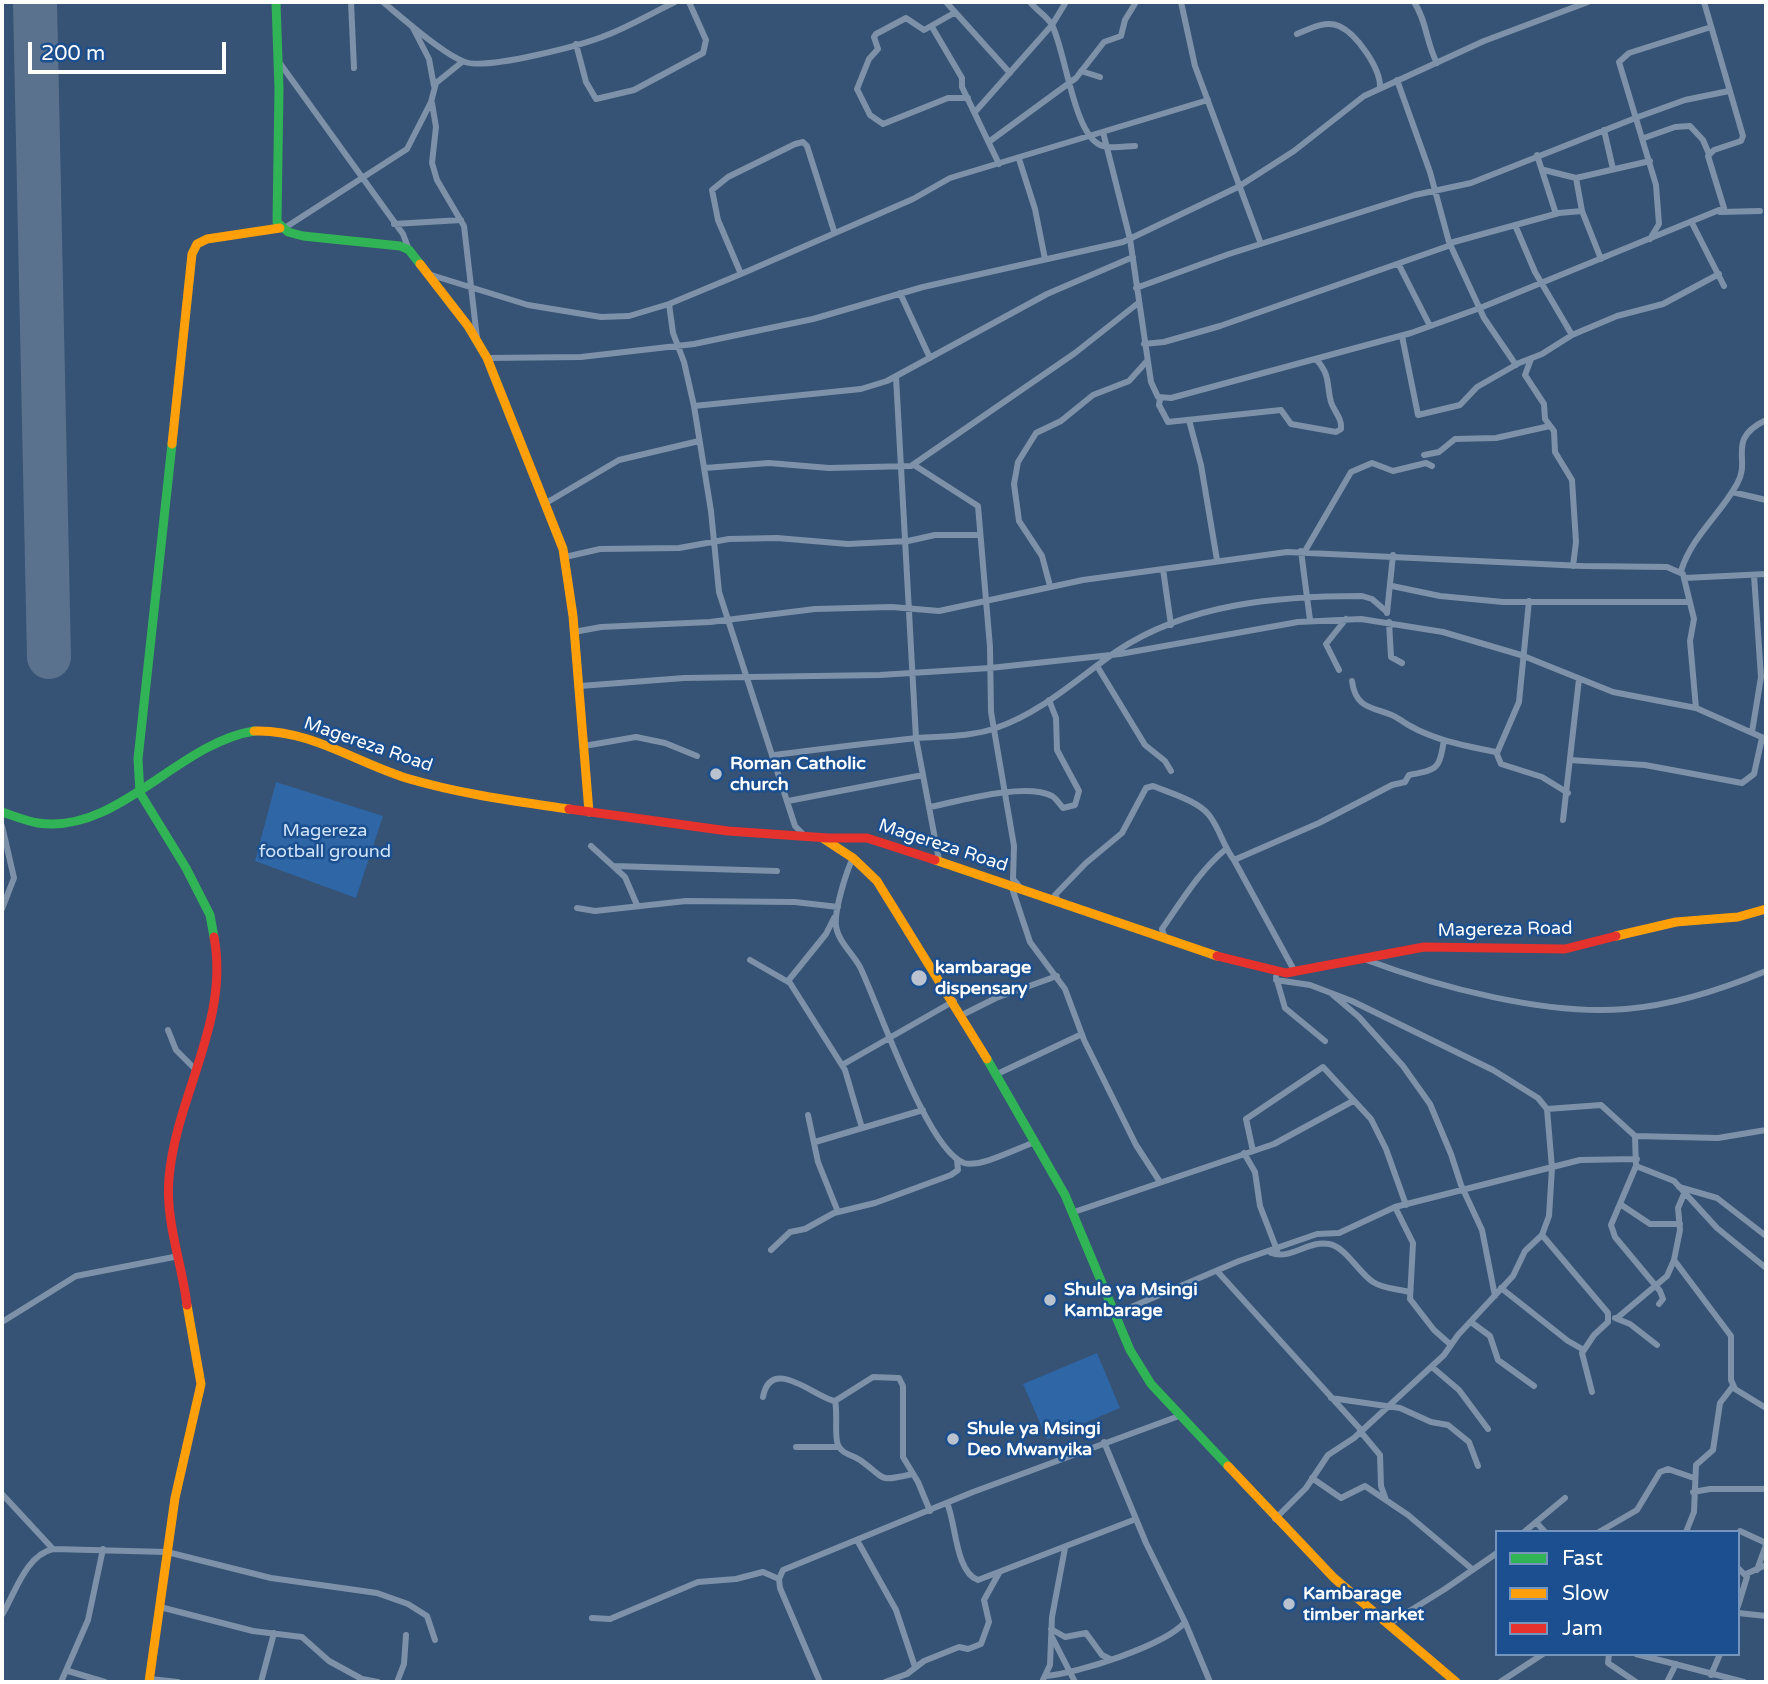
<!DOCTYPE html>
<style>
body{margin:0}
#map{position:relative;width:1768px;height:1684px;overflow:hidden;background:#365274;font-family:"Varela Round",sans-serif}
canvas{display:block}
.frame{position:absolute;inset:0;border:4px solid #fff;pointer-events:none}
.legend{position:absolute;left:1495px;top:1530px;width:245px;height:126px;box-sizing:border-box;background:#1b4f8f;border:2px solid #7695bc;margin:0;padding:9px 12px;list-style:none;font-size:21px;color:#fff}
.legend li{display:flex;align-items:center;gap:14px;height:35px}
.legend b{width:35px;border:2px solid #7695bc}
.scale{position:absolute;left:28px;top:42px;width:198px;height:32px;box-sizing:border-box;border:4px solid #fff;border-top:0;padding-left:9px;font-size:21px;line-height:24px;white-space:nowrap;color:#fff;-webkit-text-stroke:5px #1b4f8f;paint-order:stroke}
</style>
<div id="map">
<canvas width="1768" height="1684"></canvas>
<div class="frame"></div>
<ul class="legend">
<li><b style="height:9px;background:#30b455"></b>Fast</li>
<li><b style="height:9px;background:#ff9f0a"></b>Slow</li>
<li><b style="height:9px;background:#e5322d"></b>Jam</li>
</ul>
<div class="scale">200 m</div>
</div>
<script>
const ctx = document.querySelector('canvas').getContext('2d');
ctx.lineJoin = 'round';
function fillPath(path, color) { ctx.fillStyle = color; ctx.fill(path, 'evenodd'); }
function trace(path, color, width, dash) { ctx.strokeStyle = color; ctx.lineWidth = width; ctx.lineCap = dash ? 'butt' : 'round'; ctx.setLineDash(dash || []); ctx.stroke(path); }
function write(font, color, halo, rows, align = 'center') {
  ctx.font = font + ' "Varela Round",sans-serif'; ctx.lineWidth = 5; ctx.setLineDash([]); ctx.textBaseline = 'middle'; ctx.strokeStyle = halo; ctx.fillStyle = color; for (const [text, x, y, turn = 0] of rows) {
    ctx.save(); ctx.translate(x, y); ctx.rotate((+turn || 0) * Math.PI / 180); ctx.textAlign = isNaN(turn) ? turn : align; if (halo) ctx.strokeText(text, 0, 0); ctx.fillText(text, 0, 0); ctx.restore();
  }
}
fillPath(new Path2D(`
 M 276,782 L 383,816 L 356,898 L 255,861 Z
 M 1097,1353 L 1120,1408 L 1047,1439 L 1023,1384 Z`), '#2f66a5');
trace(new Path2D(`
 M 35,2 L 49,657`), '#5a728e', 44);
trace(new Path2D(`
 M 351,2 L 354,68
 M 383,2 C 401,17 444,55 465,62 C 488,70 583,45 607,35 C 630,26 652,13 675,2
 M 946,2 L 1010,73
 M 1030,2 C 1036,10 1047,16 1052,25 C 1066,52 1074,139 1103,146 C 1113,149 1126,146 1135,146
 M 1181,2 L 1195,66 L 1261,244
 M 1414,2 C 1427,21 1426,43 1437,63
 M 954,13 L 924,30 L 906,18 L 876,34 L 874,37 L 878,49 L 869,59 L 857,89 L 870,115 L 883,124 L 948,98 L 968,98
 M 412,26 L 429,59 L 434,86
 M 932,27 L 962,78 L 962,87 L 999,164
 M 1297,34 C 1309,29 1325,20 1339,26 C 1357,34 1381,69 1380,88
 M 576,44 L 586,82 L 596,99 L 634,90 L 703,53 L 706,40 L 689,2
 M 279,62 L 403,234 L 409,250
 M 1081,71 L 1100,77
 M 1397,80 L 1430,172 L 1449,242 L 1484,318 L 1516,365
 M 432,103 L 436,127 L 432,163 L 437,180 L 464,226 L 477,338
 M 975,112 L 1052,25 L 1066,2
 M 1604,130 L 1613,169
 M 1103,132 L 1130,239 L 1151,382 L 1158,397 L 1171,398 L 1411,333 L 1480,308 L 1724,208 L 1708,156 L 1714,150 L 1741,141 L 1743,136 L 1704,2
 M 1644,138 L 1675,127 L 1690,126 L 1703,140 L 1709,154
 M 990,141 L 1076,78 L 1104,42 L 1121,36 L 1125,20 L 1136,2
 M 1537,155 L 1556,214
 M 1019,159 L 1035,209 L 1045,259
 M 1544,170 L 1576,178 L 1650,161
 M 1576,178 L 1582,211 L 1601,259
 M 1720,212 L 1760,211
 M 1692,223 L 1724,286
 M 394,224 L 461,220
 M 1515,225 L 1535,272 L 1572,335
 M 283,229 L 407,149 L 431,102 L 436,83 L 462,62
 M 1650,239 L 1659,224 L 1656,185 L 1619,62 L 1629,53 L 1711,27
 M 1450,243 L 1559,213 L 1582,211
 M 1399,265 L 1430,326
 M 428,274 L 528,305 L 601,317 L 629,316 L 669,304 L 741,274 L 913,199 L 950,178 L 1208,100
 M 741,274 L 718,220 L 712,190 L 728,177 L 795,144 L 803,142 L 807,146 L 834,231
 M 1136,288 L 1229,254 L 1415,195 L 1471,183 L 1638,117 L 1685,100 L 1729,91
 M 900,293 L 930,358
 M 669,304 L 673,333 L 684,362 L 694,406 L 711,511 L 719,592 L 795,826 L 803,834
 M 1402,336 L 1418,415 L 1460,405 L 1477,387 L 1519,363 L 1542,354 L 1572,335 L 1617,316 L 1663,304 L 1719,274
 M 1144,344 L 1164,342 L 1220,326 L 1451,245
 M 487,358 L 581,357 L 694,344 L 813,319 L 923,287 L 1123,242 L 1238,187 L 1294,151 L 1364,96 L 1484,41 L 1588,2
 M 1531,359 L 1525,375 L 1544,404 L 1545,419 L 1554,431 L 1555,452 L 1572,480 L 1576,542 L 1573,566
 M 896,377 L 916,738 L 939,860
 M 1160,399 L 1159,405 L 1168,422 L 1281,410 L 1291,424 L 1336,432 L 1341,429 C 1342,417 1334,412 1331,402 C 1326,383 1331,376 1316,359
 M 694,406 L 861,389 L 887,381 L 1047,294 L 1133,257
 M 1189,420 L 1201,465 L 1217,560
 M 1424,455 L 1439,452 L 1455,439 L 1496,438 L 1550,426
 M 914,465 L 978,506 L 990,647 L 991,712 L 1014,846 L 1013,879 L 1019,886 L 1012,888 L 1030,942 L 1065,989 L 1084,1040 L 1136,1145 L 1160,1182
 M 705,468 L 769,463 L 829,468 L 911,466 L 1075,353 L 1137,304
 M 1732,492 L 1766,500
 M 546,503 L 619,460 L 699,441
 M 1301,551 L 1310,620
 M 1305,551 L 1351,472 L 1372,463 L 1393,471 L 1426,463 L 1432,466
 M 565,557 L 600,549 L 679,548 L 729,539 L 777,538 L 848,544 L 908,541 L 935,535 L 980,535
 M 1163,569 L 1171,625
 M 1681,571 C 1692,536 1720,515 1737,484 C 1752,459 1725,440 1766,420
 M 1685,578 L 1766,574
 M 1050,586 L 1042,556 L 1019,521 L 1014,484 L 1018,462 L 1036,433 L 1061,421 L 1093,395 L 1129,381 L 1147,361
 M 1392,586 L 1440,596 L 1503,602 L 1689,602
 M 1387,613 L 1393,555
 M 1389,622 L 1391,657 L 1402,663
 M 574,632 L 601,627 L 710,622 L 815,609 L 892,607 L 939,611 L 1083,580 L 1287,552 L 1583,566 L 1667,567 L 1683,574 L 1694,619 L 1690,641 L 1696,708
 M 1097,666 L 1145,745 L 1165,761 L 1171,771
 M 1339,670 L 1326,644 L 1346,619
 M 1352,681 C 1356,714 1381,706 1399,719 C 1427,739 1462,745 1496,752 L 1501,764 L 1542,777 L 1568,793
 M 580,686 L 684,678 L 880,675 L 990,668 L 1120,654 L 1298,622 L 1361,619 L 1443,632 L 1521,655 L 1613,692 L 1696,708 L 1766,739
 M 1752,732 L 1761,677 L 1754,575
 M 584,746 L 636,737 L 665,743 L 697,756
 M 1497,753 L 1519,702 L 1529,601
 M 774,755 C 822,749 869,743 917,738 C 943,736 970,737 996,728 C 1041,713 1078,678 1117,651 C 1189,603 1279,596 1362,596 L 1372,599 L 1387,612
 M 1570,760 L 1645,765 L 1742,783 L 1754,774 L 1762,738
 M 788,801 L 923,775
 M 930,807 C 959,801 1026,782 1052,796 C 1057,799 1060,805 1063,808 L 1075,805 L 1079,791 L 1057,750 L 1056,718 L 1049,700
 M 1563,820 L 1579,679
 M 2,826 L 14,878 L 2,909
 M 591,846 L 625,877 L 637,905
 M 853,858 C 846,872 834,911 836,926 C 838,941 853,954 860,967 C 879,1006 927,1150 964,1163 C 980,1168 1018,1148 1035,1142
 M 1234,860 L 1319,823 L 1392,785 L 1405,782 L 1409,775 C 1438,769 1439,770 1444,740
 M 614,866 L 777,871
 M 1058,900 L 1055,895 L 1086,863 L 1122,833 L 1146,788 L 1153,786 C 1170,793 1198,801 1209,815 C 1220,829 1223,846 1234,860 L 1295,972
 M 577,908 L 595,911 L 686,901 L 795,902 L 838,907
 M 1165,938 L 1162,929 C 1181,902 1200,870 1226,849
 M 1364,959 C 1438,987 1547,1016 1626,1009 C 1673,1005 1723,989 1766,971
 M 750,960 L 790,983 L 845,1070 L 862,1128
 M 1276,977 L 1285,1008 L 1325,1041
 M 788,981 L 826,934 L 834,918
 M 1333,995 L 1359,1017 L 1403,1066 L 1430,1104 L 1451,1154 L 1461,1185 L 1482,1230 L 1495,1296
 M 962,1015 L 996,998 L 1057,976
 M 168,1030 L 176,1050 L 196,1070
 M 842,1065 L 954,1001
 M 995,1075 L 1082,1034
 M 1547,1109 L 1601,1105 L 1635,1136 L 1636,1166 L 1611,1225 L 1615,1237 L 1660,1291 L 1663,1299 L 1659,1304
 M 808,1115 L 818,1162 L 838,1212
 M 1635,1136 L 1718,1138 L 1766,1130
 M 815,1142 L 923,1110
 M 1253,1151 L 1246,1119 L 1323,1067 L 1371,1119 L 1386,1149 L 1406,1205
 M 1244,1153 L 1255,1172 L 1260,1206 L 1277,1250
 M 1636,1166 L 1674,1181 L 1717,1228 L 1766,1268
 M 1679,1187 L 1717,1198 L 1766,1236
 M 1684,1194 L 1678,1208 L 1680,1230 L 1674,1260 L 1731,1336 L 1731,1380 L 1735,1389 L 1766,1408
 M 1620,1204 L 1650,1224 L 1680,1224
 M 1395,1207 L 1413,1243 L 1410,1299 L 1434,1330 L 1451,1345
 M 1074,1212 L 1274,1144 L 1353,1101
 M 1542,1235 L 1608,1313 L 1608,1322 L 1594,1335 L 1582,1353 L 1592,1392
 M 771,1250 L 790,1232 L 805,1229 L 834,1213 L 875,1203 L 951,1175 L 958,1170 L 957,1160
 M 1271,1253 C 1292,1260 1308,1240 1329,1244 C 1346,1247 1358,1272 1373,1282 C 1386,1290 1396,1288 1409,1292
 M 1217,1271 L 1361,1430
 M 1501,1288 L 1568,1341 L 1584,1350
 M 1115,1314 L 1239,1261 L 1317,1234 L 1339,1233 L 1395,1207 L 1580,1160 L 1637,1159
 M 1615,1318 L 1630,1324 L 1657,1345
 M 1617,1318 L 1667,1276 L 1674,1260
 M 2,1322 L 76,1276 L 179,1256
 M 1471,1322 L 1490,1336 L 1498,1360 L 1534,1386
 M 1432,1367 L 1459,1390 L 1488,1429
 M 763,1397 C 771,1354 817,1399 835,1401 L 873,1377 L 899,1378 L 903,1386 L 903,1457 L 918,1482 L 930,1511
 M 1331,1398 L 1400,1408 L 1431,1422 L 1448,1425 L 1469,1442 L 1478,1466
 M 835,1401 C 838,1413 834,1436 838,1445 C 843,1455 851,1454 860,1460 C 888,1480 876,1482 913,1474
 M 1360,1431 L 1380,1455 L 1381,1486 L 1386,1500
 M 1104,1442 L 1146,1543 L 1185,1622 L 1210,1682
 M 796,1447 L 839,1447
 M 1312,1478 L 1341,1498 L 1365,1486 L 1408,1515 L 1472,1569
 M 1693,1492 L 1710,1489 L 1766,1489
 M 2,1494 L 53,1549
 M 947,1503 C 956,1522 955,1572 978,1580 L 1136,1519
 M 1275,1519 L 1306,1488 L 1328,1455 L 1354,1438 L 1444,1355 L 1458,1335 L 1513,1276 L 1525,1251 L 1542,1235 L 1549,1216 L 1552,1168 L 1547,1109 L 1538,1098 L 1493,1070 L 1352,1001 L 1310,985 L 1276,980
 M 1536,1522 L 1545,1532
 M 1740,1531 L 1766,1543
 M 1524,1532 L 1565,1498
 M 1599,1532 L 1637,1510 L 1660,1472 L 1668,1469 L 1694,1478
 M 1686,1532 L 1694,1512 L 1696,1465 L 1713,1450 L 1720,1403 L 1733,1386
 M 857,1540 L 896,1610 L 915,1667
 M 1738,1568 L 1747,1577 L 1738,1606
 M 1757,1570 L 1766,1545
 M 1746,1574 L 1766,1565
 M 160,1607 L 253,1631 L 302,1637 L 329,1661 L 362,1679 L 378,1682
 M 1738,1613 L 1766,1616
 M 2,1615 C 15,1593 26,1555 53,1549 L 167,1552 L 271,1578 L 377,1593 L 408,1604 L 427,1616 L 435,1640
 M 592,1618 L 610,1619 L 698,1582 L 736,1579 L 763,1572 L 779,1579
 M 1387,1625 L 1445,1589 L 1497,1553
 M 1051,1629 L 1065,1637 L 1086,1633 L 1102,1655 L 1110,1659
 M 1052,1637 L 1075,1682
 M 1609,1654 L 1608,1663 L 1636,1682
 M 1636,1654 L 1744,1682
 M 68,1671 L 105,1682
 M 1711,1675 L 1720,1654
 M 1046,1676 C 1076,1674 1166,1645 1185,1622
 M 150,1679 L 178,1682
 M 61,1682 L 88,1620 L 103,1549
 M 261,1682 L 274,1633
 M 397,1682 L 404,1664 L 406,1635
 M 820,1682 L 780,1588 L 779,1579 L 783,1570 L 973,1492 L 1179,1416
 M 885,1682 L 907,1674 L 924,1661 L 959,1647 L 968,1649 L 981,1644 L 989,1622 L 984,1600 L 999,1573
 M 1042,1682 L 1050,1665 L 1052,1617 L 1065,1548
 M 1500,1682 L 1543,1654
 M 1667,1682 L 1676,1664`), '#7d92a8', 6);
trace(new Path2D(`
 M 276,2 L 279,89 L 277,222 L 288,232 L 303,236 L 400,246 L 409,250 L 420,264
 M 172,444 L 138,759 L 140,793 L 186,868 L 210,915 L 214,937
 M 2,812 C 14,816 26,821 38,823 C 117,835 178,743 254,731
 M 987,1059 L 1065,1195 L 1130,1350 L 1151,1384 L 1228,1466`), '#30b455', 9);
trace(new Path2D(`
 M 420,264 L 468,326 L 487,358 L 563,549 L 573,616 L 589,812
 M 172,444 L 192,254 L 197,244 L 207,239 L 280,228
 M 254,731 C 309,729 355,762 406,778 C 460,794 514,801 569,809
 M 824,839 L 853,858 L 877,881 L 987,1059
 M 935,860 L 1217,956
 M 1616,936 L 1676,922 L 1738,917 L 1766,909
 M 1228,1466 L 1334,1578 L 1456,1682
 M 149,1682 L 175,1498 L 201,1384 L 187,1305`), '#ff9f0a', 9);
trace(new Path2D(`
 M 569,809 L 728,831 L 828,838 L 867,838 L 935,860
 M 1217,956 L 1286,973 L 1424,947 L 1565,949 L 1616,936
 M 187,1305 C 182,1263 165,1221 169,1178 C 176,1096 230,1021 214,937`), '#e5322d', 9);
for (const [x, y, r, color] of [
 [716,774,7,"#b9c2ce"],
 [919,978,9,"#b9c2ce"],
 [1050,1300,7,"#b9c2ce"],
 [953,1439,7,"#b9c2ce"],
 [1289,1604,7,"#b9c2ce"]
]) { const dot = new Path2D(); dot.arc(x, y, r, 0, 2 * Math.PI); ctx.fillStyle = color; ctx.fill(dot); trace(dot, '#1b4f8f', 2.5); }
write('18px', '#fff', '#1b4f8f', [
 ["Magereza Road",368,745,19],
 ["Magereza Road",943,846,18],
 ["Magereza Road",1505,930,-1]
]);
write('bold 18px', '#fff', '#1b4f8f', [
 ["Roman Catholic",730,764],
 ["church",730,785],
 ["kambarage",935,968],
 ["dispensary",935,989],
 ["Shule ya Msingi",1064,1290],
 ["Kambarage",1064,1311],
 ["Shule ya Msingi",967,1429],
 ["Deo Mwanyika",967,1450],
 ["Kambarage",1303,1594],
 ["timber market",1303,1615]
], 'left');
write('18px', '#cfe3fa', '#1b4f8f', [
 ["Magereza",325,831],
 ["football ground",325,852]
]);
</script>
